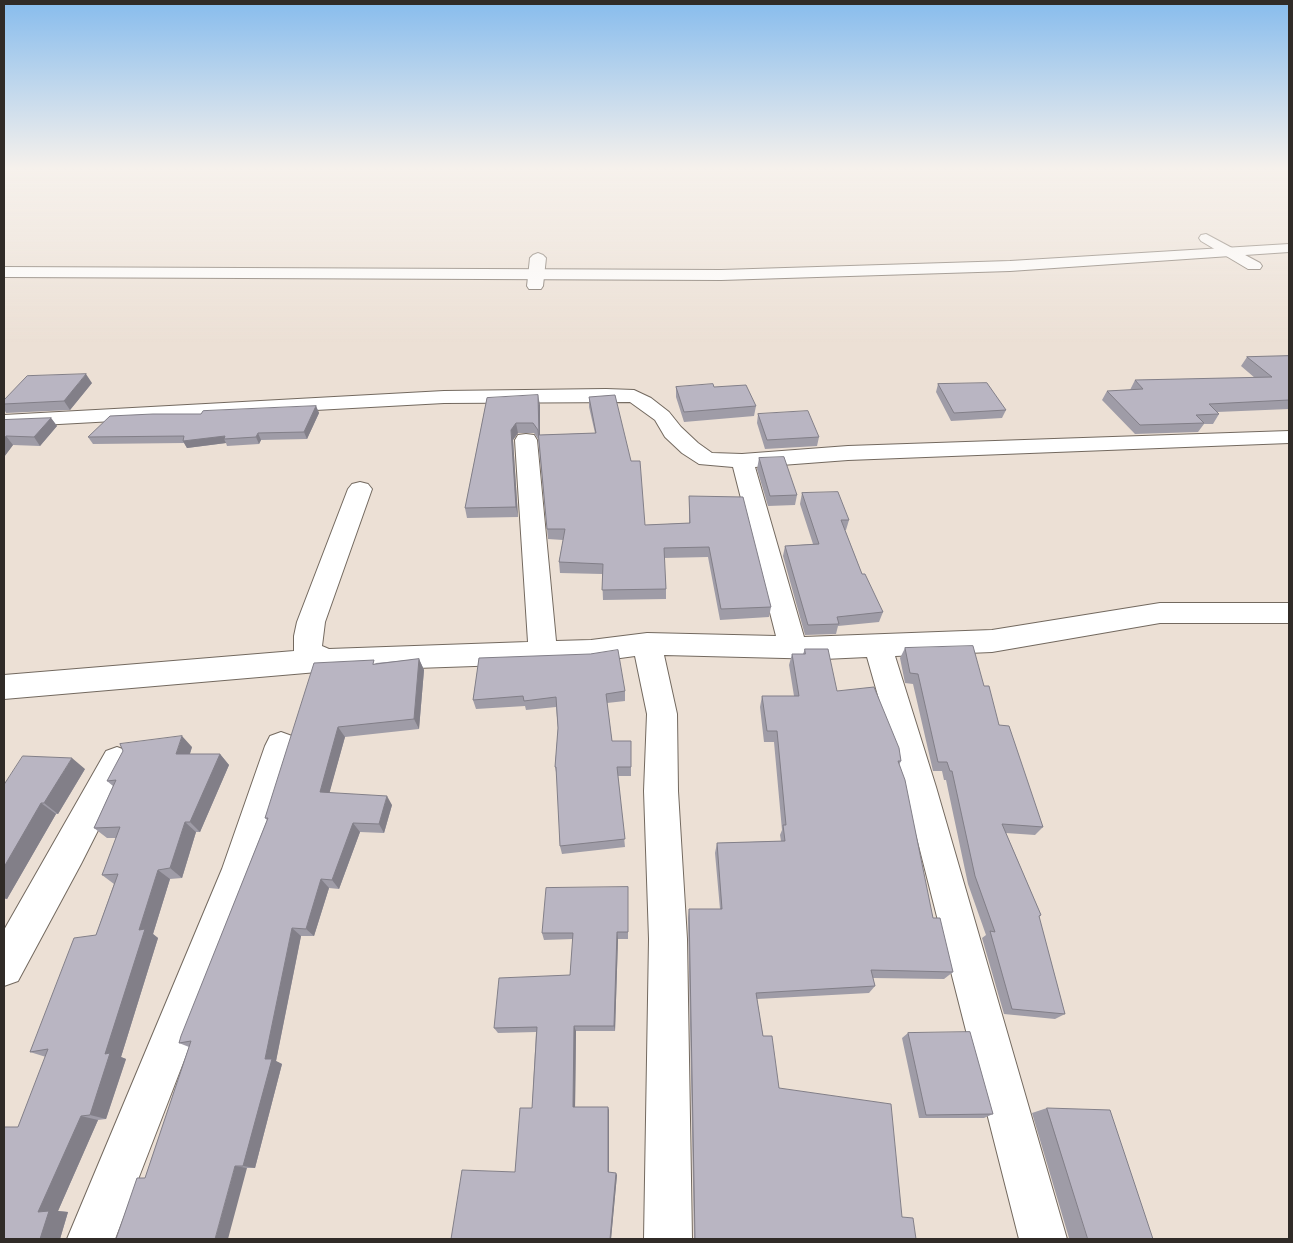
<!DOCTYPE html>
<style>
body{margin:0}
#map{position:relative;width:1293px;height:1243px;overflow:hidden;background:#ece0d5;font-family:"IBM Plex Sans",sans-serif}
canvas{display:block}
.frame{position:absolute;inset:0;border:5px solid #302b27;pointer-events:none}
</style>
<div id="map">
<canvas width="1293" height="1243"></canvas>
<div class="frame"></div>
</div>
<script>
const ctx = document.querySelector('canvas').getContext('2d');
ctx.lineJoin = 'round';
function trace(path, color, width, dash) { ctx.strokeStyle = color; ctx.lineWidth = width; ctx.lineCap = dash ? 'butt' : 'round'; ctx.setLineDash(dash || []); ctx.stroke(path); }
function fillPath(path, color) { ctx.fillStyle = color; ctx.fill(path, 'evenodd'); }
const minor = new Path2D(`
 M 1206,234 L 1260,263 L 1262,266 L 1260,269 L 1248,269 L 1201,241 L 1199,238 L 1201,235 Z
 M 538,253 L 543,255 L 546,258 L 543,286 L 541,289 L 529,289 L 527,286 L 530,258 L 533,255 Z
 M 606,389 L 634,390 L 651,398 L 669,412 L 681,427 L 698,443 L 712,453 L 742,454 L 848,446 L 1289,431 L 1289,443 L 848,460 L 755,467 L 804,637 L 992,630 L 1160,603 L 1289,603 L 1289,623 L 1160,623 L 992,652 L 895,656 L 936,787 L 1067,1239 L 1019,1239 L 904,787 L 867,657 L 824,659 L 664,655 L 677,714 L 678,791 L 687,939 L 692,1239 L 644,1239 L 649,939 L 644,791 L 647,714 L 635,656 L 591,662 L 329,671 L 4,699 L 4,675 L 294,651 L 294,636 L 297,622 L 348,489 L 352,484 L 360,482 L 368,484 L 372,489 L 325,622 L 322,646 L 329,649 L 528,642 L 515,440 L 518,435 L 526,434 L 534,435 L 537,440 L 556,641 L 591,640 L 647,633 L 776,636 L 733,467 L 699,464 L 682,453 L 665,437 L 655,420 L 630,402 L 444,403 L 4,427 L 4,415 L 444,391 Z
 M 281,732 L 292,736 L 297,746 L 258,869 L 115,1239 L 67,1239 L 222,869 L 265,746 L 270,736 Z
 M 117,747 L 128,751 L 133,761 L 128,771 L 81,864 L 18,981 L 4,986 L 4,930 L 106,751 Z`);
const highway = new Path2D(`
 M 1289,244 L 1289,252 L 1010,271 L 721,280 L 4,277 L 4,267 L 721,270 L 1010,261 Z`);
trace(minor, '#73695f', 2);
trace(highway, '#73695f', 2);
fillPath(minor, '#fff');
fillPath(highway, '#fff');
fillPath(new Path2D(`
 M 1289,356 L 1289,409 L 1217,412 L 1219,414 L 1213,424 L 1204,424 L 1198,432 L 1135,434 L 1102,400 L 1107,391 L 1130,390 L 1135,380 L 1255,378 L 1241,366 L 1247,357 Z
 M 92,383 L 70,410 L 6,413 L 4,409 L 4,400 Z
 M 938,384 L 1006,410 L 1002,418 L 951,421 L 936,392 Z
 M 676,387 L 714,387 L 756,406 L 754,416 L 684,422 L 676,397 Z
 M 589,397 L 645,525 L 689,523 L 689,496 L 771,607 L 769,617 L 720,620 L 708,557 L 664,558 L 666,589 L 666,599 L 603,600 L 602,574 L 560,573 L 559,562 L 563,540 L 548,539 L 538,439 L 534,433 L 518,433 L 513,440 L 518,517 L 467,518 L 465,508 L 487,398 L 540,405 L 540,435 L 595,433 L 589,407 Z
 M 316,406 L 319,413 L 307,439 L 261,440 L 259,444 L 227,446 L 226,443 L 187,448 L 184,443 L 93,444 L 88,437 L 201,414 Z
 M 758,414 L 819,437 L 817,446 L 765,449 L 757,423 Z
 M 51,418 L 57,426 L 40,446 L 13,445 L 4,457 L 4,420 Z
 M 759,458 L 797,495 L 795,505 L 768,506 L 757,469 Z
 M 802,493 L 849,520 L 846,530 L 845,530 L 862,574 L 883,612 L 879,622 L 838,626 L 836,634 L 805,635 L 783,556 L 785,546 L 813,544 L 800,504 Z
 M 905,648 L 984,686 L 999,725 L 1043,827 L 1035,835 L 1006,833 L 1041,915 L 1039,917 L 1065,1014 L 1055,1019 L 1004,1014 L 982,938 L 986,935 L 968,884 L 946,780 L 944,780 L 942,771 L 933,771 L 913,684 L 905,683 L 900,658 Z
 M 805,649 L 837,691 L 901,761 L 899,765 L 933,918 L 953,972 L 944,979 L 873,978 L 875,986 L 869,993 L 757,999 L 763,1036 L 779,1088 L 902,1217 L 916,1239 L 694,1239 L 688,918 L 689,909 L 720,909 L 715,853 L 717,843 L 781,841 L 780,835 L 782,830 L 774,742 L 764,742 L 760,707 L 762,696 L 794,696 L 789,665 L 792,654 L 803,654 Z
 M 479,658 L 625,691 L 625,701 L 607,703 L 612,741 L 631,741 L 631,776 L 618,776 L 625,847 L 562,854 L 560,846 L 557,777 L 555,767 L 558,728 L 556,707 L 526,710 L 525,706 L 476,709 L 473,700 Z
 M 419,659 L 424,670 L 419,729 L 345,737 L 329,793 L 392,805 L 384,833 L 360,832 L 339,889 L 329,888 L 314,936 L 301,936 L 276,1061 L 282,1064 L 255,1168 L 247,1168 L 145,1178 L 189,1047 L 179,1043 L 267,820 L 265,818 L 376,663 Z
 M 192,747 L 190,754 L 220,754 L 229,765 L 200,832 L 196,832 L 182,878 L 170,879 L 153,934 L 158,938 L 121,1057 L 126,1059 L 106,1119 L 98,1120 L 58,1211 L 68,1212 L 60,1239 L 4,1239 L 18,1127 L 46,1057 L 30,1052 L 96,935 L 114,884 L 102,875 L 116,838 L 107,838 L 94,828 L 113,786 L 107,781 Z
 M 85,769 L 58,814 L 56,814 L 7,899 L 4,899 L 4,785 Z
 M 628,887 L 628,939 L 618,939 L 615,1031 L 576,1031 L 575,1107 L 609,1110 L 609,1172 L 617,1175 L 611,1239 L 451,1239 L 515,1172 L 532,1108 L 536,1032 L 498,1033 L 494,1028 L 570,975 L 573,939 L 544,940 L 542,933 Z
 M 908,1033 L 993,1114 L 984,1118 L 919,1118 L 902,1038 Z
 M 1047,1108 L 1153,1239 L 1068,1239 L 1069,1238 L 1032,1113 Z`), '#9f9ca7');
fillPath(new Path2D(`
 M 86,374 L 92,383 L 70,410 L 64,401 Z
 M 538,395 L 540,405 L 540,445 L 539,435 Z
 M 316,406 L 319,413 L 307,439 L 304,432 Z
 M 51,418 L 57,426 L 40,446 L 34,437 Z
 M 516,423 L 518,433 L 513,440 L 518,517 L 516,507 L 511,430 Z
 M 258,433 L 261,440 L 259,444 L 256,437 Z
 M 6,436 L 13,445 L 4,457 L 4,440 Z
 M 225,436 L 224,439 L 226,443 L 187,448 L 183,441 Z
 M 419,659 L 424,670 L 419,729 L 414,719 Z
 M 338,727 L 345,737 L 327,802 L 320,792 Z
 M 182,736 L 192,747 L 186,765 L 176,754 Z
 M 220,754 L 229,765 L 200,832 L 190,822 Z
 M 72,758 L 85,769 L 58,814 L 44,803 Z
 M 387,796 L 392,805 L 384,833 L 379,824 Z
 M 41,803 L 56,814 L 7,899 L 4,897 L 4,867 Z
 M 185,822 L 196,832 L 182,878 L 170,868 Z
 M 353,823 L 360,832 L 339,889 L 332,880 Z
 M 158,870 L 170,879 L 153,934 L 158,938 L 121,1057 L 126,1059 L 106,1119 L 90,1115 L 105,1054 L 139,930 Z
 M 321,879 L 329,888 L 314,936 L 306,929 Z
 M 292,928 L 301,936 L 276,1061 L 282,1064 L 255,1168 L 243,1166 Z
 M 617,932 L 618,939 L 615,1031 L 614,1026 Z
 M 574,1026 L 576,1031 L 575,1111 L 573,1107 Z
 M 608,1107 L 609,1110 L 609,1174 L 608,1172 Z
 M 81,1116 L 98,1120 L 58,1211 L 68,1212 L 60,1239 L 40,1239 L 38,1212 Z
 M 235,1166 L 247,1168 L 228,1239 L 215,1239 Z
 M 616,1173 L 617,1175 L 611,1239 L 610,1239 Z`), '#827f88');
const building = new Path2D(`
 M 1289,356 L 1289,400 L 1209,404 L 1219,414 L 1196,415 L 1204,423 L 1140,425 L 1107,391 L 1143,389 L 1135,380 L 1272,377 L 1247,357 Z
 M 86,374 L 64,401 L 4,404 L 4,400 L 27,376 Z
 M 987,383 L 1006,410 L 954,413 L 938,384 Z
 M 713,384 L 714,387 L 746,385 L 756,406 L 684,412 L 676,387 Z
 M 538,395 L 539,435 L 596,433 L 589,397 L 615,395 L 631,461 L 640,461 L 645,525 L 690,523 L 689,496 L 743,497 L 771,607 L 721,609 L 709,547 L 664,548 L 666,589 L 602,590 L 603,564 L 559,562 L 565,529 L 547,529 L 538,430 L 533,423 L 516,423 L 511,430 L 516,507 L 465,508 L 487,398 Z
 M 316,406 L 304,432 L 258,433 L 256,437 L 224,439 L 225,436 L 183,441 L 184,436 L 88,437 L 110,416 L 153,414 L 201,414 L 203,411 Z
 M 808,411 L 819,437 L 767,440 L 758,414 Z
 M 51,418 L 34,437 L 6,436 L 4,440 L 4,420 Z
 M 784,457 L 797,495 L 770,496 L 759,458 Z
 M 838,492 L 849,520 L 841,520 L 862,574 L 865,574 L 883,612 L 837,617 L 839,624 L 808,625 L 785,546 L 819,544 L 802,493 Z
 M 973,646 L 984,686 L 989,686 L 999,725 L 1009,726 L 1043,827 L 1002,824 L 1041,915 L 1039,916 L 1065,1014 L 1012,1009 L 990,931 L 995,932 L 975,876 L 952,771 L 950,771 L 947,762 L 938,762 L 918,674 L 910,673 L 905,648 Z
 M 805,649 L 828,649 L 837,691 L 874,687 L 899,748 L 901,761 L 898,761 L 905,780 L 933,918 L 940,918 L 953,972 L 871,970 L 875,986 L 756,993 L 763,1036 L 772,1036 L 779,1088 L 891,1104 L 902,1217 L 913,1218 L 916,1239 L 695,1239 L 689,909 L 722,909 L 717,843 L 785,841 L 783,825 L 786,825 L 777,731 L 767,731 L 762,696 L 799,696 L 792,654 L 805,654 Z
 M 618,650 L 625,691 L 606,694 L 612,741 L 631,741 L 631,767 L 617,767 L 625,839 L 560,846 L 556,767 L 555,767 L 558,728 L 556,697 L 524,701 L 523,696 L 473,700 L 479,658 L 590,654 Z
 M 419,659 L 414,719 L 338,727 L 320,792 L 387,796 L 379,824 L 353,823 L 332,880 L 321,879 L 306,929 L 292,928 L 265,1059 L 272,1059 L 243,1166 L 235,1166 L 215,1239 L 116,1239 L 137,1178 L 145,1178 L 191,1041 L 179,1043 L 181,1036 L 268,818 L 265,818 L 314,663 L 374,660 L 373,664 Z
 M 182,736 L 176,754 L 220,754 L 190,822 L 185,822 L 170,868 L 158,870 L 139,930 L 145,929 L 105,1054 L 110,1053 L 90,1115 L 81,1116 L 38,1212 L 49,1211 L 40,1239 L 4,1239 L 4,1127 L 18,1127 L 48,1049 L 30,1052 L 74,938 L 96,935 L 118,874 L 102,875 L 120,827 L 94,828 L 116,780 L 107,781 L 123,751 L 120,744 Z
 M 23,756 L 72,758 L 44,803 L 41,803 L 4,867 L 4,785 Z
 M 628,887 L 628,932 L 617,932 L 614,1026 L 574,1026 L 573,1107 L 608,1107 L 608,1172 L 616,1173 L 610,1239 L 451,1239 L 462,1170 L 515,1172 L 520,1108 L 532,1108 L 537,1027 L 494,1028 L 499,978 L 570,975 L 573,933 L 542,933 L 546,888 Z
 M 970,1032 L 993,1114 L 926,1115 L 908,1033 Z
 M 1047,1108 L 1110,1110 L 1153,1239 L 1086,1239 L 1087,1238 Z`);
fillPath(building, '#b9b5c2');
trace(building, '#827f88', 1);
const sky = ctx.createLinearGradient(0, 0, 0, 344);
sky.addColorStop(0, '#87bced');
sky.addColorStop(0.49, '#f6f1ec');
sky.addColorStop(1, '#f6f1ec00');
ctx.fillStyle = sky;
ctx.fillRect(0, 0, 1293, 344);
</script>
